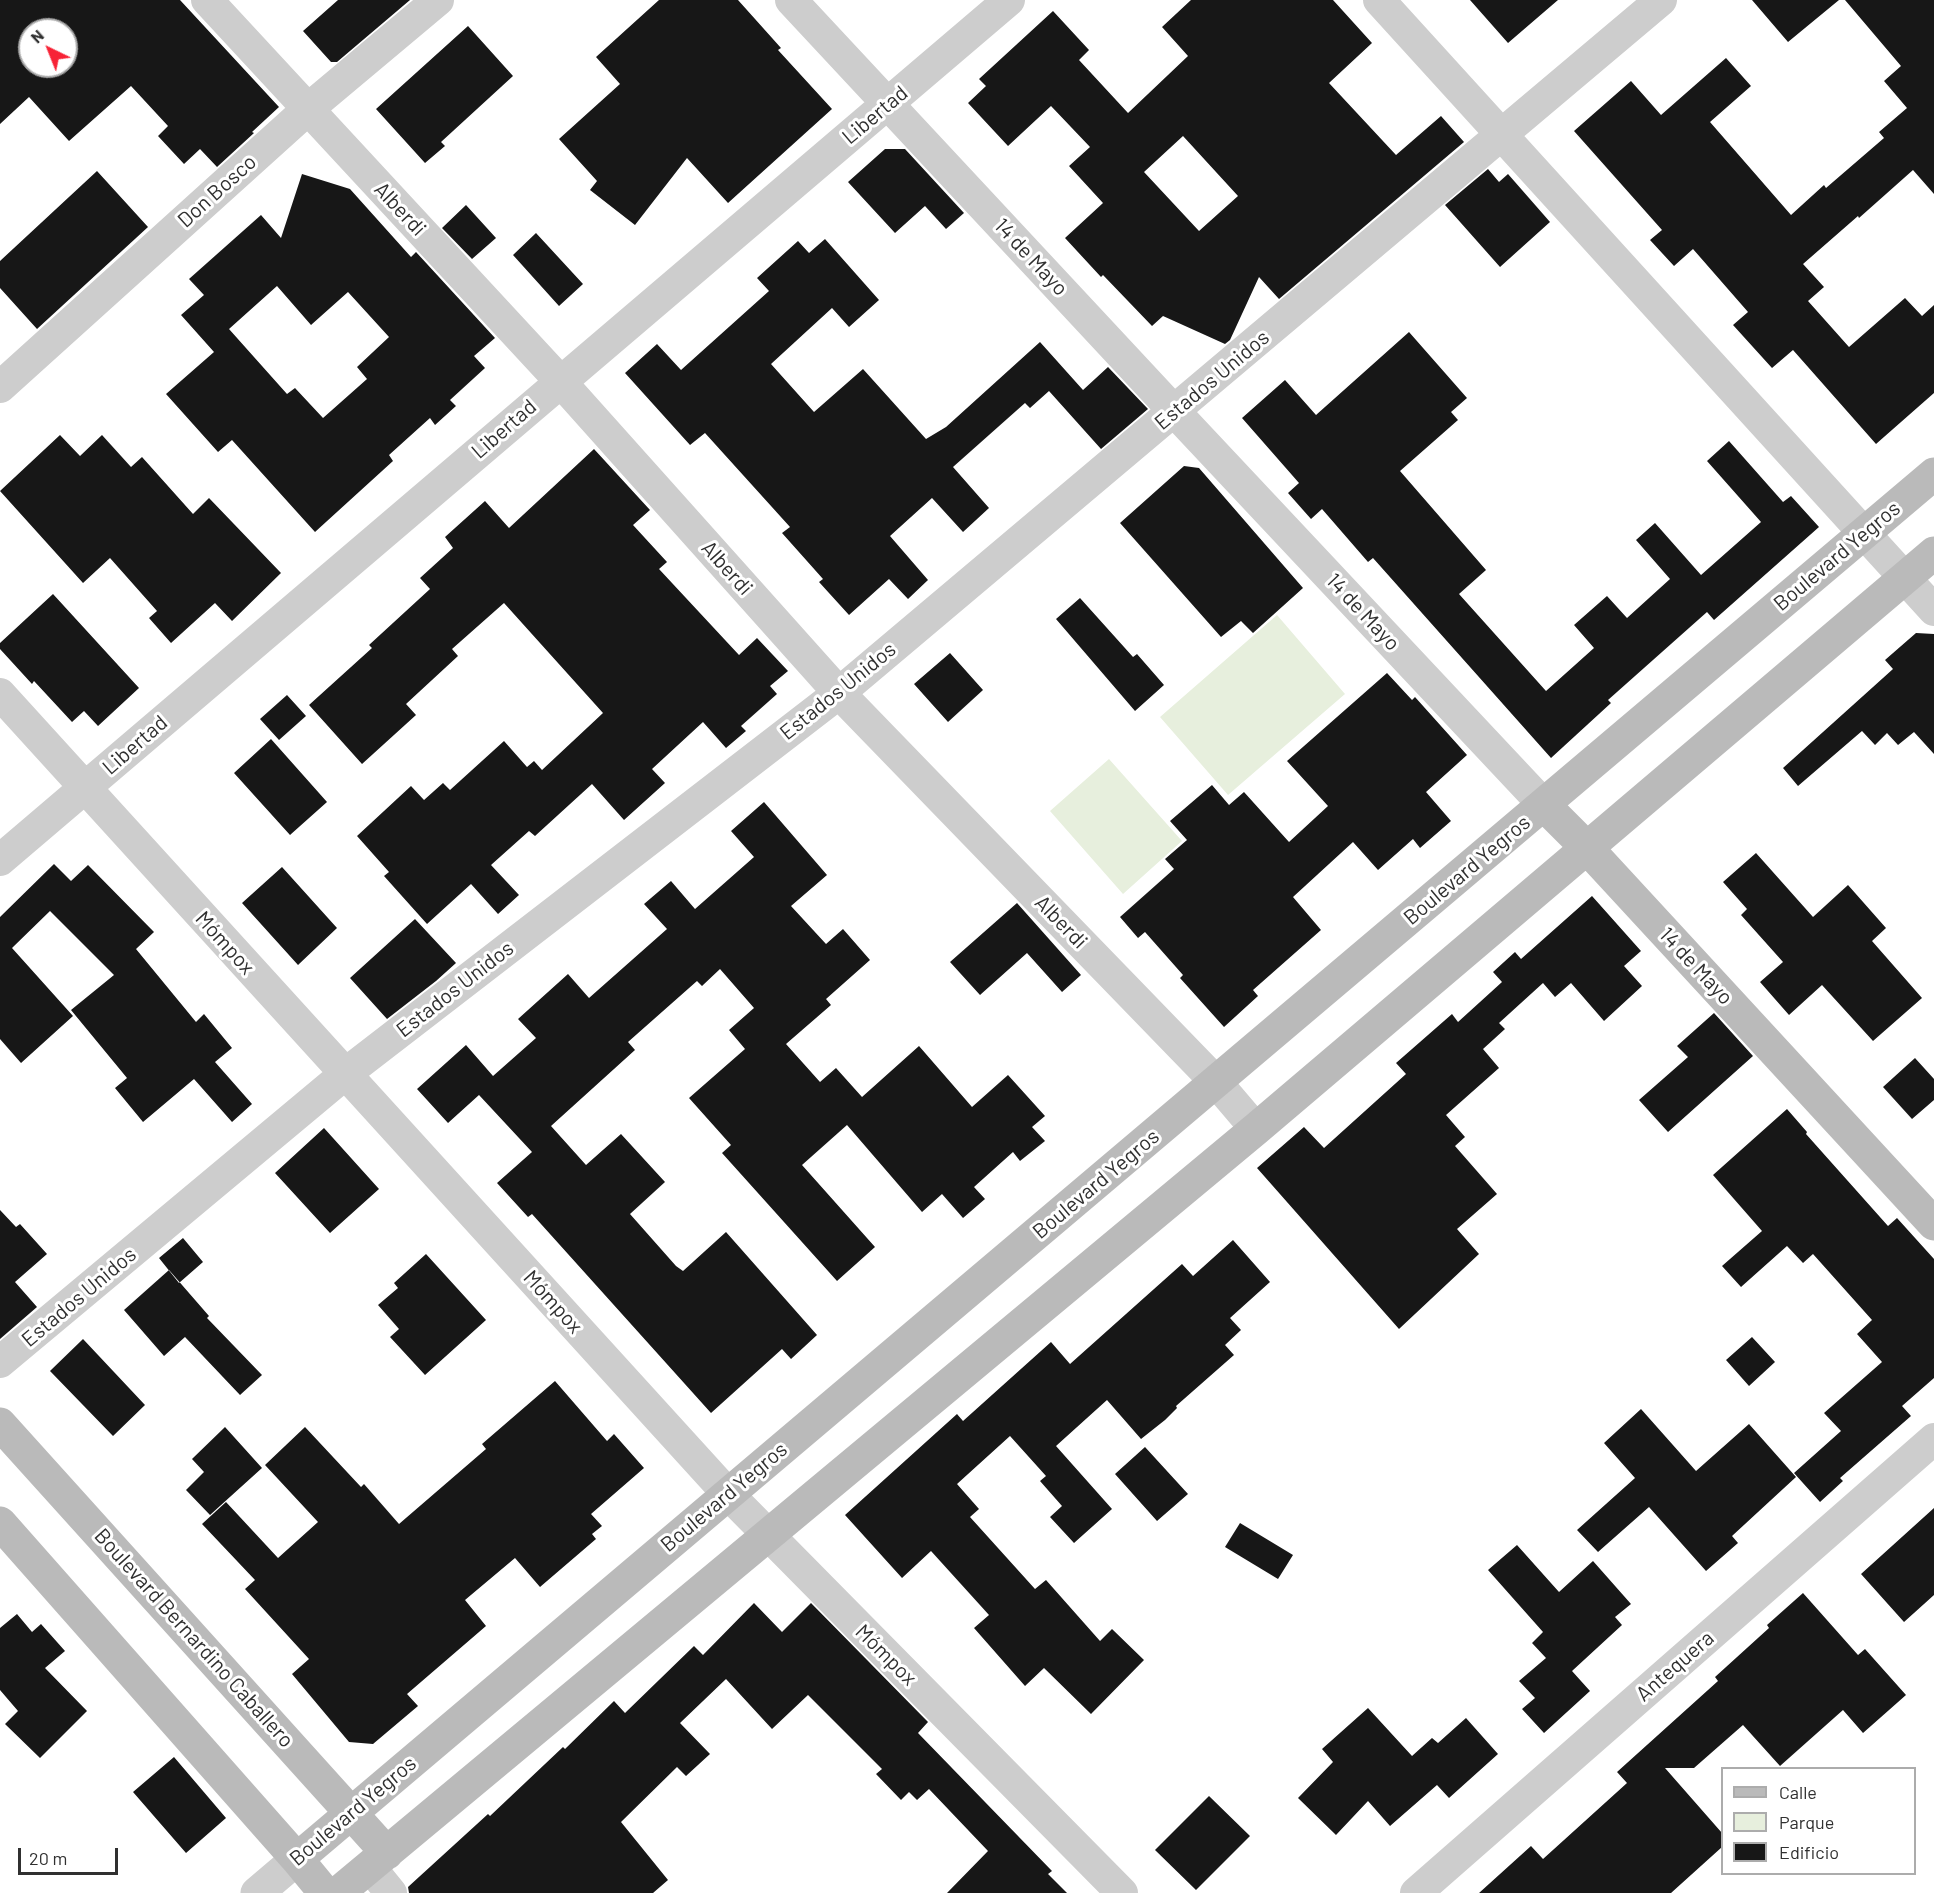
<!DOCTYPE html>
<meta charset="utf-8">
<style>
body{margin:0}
#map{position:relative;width:1934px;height:1893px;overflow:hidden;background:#fff;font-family:Barlow,sans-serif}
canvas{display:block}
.legend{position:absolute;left:1721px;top:1767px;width:195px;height:108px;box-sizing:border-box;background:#fff;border:2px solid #acacac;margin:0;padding:8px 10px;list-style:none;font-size:18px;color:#303030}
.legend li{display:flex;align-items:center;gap:12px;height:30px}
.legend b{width:30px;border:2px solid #acacac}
.north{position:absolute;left:18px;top:18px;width:60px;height:60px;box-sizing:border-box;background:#fff;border:2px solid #acacac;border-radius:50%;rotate:317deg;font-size:16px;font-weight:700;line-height:24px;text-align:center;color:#303030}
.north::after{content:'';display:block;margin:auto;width:21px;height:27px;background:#f72336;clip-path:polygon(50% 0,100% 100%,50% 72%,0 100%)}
.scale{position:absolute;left:18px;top:1848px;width:100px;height:27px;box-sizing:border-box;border:3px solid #303030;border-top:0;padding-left:8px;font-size:18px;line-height:21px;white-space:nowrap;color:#303030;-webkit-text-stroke:4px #fff;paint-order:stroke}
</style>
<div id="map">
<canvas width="1934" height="1893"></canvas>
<ul class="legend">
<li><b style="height:8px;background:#bababa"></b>Calle</li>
<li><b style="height:16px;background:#e7efdd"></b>Parque</li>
<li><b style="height:16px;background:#171717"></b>Edificio</li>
</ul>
<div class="north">N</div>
<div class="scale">20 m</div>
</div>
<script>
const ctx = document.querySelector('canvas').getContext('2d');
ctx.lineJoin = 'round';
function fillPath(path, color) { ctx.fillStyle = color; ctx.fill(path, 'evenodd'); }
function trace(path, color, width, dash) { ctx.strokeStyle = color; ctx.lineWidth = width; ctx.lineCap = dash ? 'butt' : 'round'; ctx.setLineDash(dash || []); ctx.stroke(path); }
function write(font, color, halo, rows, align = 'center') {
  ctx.font = font + ' Barlow,sans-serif'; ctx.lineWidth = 6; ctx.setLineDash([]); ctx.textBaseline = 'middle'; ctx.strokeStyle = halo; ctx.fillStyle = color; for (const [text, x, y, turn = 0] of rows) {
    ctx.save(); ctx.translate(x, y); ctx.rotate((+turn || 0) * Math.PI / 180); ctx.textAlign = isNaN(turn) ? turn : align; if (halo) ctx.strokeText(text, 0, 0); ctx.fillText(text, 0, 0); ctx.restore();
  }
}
fillPath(new Path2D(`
 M 1277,615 L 1345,694 L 1228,795 L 1160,717 Z
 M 1109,759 L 1182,841 L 1123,894 L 1050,811 Z`), '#e7efdd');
fillPath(new Path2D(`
 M 0,0 L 180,0 L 279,107 L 252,132 L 254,133 L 217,167 L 200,149 L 184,164 L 158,136 L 168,126 L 131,86 L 69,141 L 29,97 L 0,124 ZM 30,30 L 66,30 L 66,66 L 30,66 Z
 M 338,0 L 410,0 L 337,62 L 331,62 L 303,31 Z
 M 659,0 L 738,0 L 781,48 L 778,50 L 832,109 L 728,203 L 687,158 L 635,225 L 590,190 L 597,181 L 559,139 L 620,84 L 596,57 Z
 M 1191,0 L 1333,0 L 1372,43 L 1329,83 L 1396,155 L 1441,116 L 1464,142 L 1279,299 L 1259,277 L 1230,340 L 1225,344 L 1163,316 L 1152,326 L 1103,275 L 1101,277 L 1065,238 L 1103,203 L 1069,166 L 1090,147 L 1051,106 L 1008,146 L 968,103 L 986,86 L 979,79 L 1053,11 L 1089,50 L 1079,60 L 1128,113 L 1188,56 L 1162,27 ZM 1183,136 L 1238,196 L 1199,231 L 1144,172 Z
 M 1470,0 L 1558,0 L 1508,43 Z
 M 1752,0 L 1839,0 L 1788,42 Z
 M 1845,0 L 1934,0 L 1934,194 L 1913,170 L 1859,218 L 1858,216 L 1803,264 L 1824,287 L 1808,301 L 1849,347 L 1905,298 L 1922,316 L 1934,305 L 1934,393 L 1876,444 L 1793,350 L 1772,368 L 1733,325 L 1748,312 L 1693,249 L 1674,266 L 1650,240 L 1662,230 L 1574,131 L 1631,81 L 1661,115 L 1726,58 L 1751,86 L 1710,122 L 1791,215 L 1824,185 L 1826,188 L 1884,138 L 1879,132 L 1907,108 L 1884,81 L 1901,66 Z
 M 468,26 L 513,76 L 441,142 L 445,146 L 425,163 L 376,109 Z
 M 885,149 L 905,149 L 964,213 L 946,229 L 925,206 L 895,233 L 848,182 Z
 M 1488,169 L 1499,182 L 1508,174 L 1550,222 L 1500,267 L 1445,205 Z
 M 97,171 L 148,227 L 37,329 L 0,288 L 0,261 Z
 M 302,174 L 350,189 L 411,257 L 416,252 L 495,338 L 474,356 L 485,368 L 450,400 L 456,406 L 435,425 L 430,418 L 389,455 L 393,461 L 315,532 L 232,440 L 218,452 L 166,394 L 214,352 L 181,315 L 204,295 L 189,279 L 261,215 L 281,238 ZM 277,286 L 311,325 L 348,292 L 389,337 L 357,367 L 367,379 L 323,418 L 295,388 L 287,394 L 229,329 Z
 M 466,205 L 496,238 L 472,259 L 442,228 Z
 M 536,233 L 583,284 L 559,306 L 513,255 Z
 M 825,239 L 879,300 L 849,327 L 832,308 L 771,364 L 814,412 L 863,369 L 926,439 L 946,427 L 1040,342 L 1083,390 L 1108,367 L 1148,409 L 1101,449 L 1049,391 L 1030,408 L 1025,403 L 953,467 L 989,508 L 963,532 L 932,498 L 890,536 L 928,580 L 908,599 L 889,579 L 849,615 L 819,582 L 823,579 L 782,533 L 790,527 L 705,433 L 690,445 L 625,373 L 657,344 L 681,370 L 769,291 L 757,278 L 798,241 L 809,253 Z
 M 1409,332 L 1467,398 L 1451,412 L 1458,420 L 1400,471 L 1486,570 L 1459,594 L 1546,691 L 1594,648 L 1574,625 L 1607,596 L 1627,618 L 1670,579 L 1636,540 L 1655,523 L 1701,575 L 1761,522 L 1707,461 L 1729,441 L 1783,502 L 1791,496 L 1819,527 L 1714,620 L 1707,612 L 1608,700 L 1611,703 L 1551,758 L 1373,558 L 1368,562 L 1322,509 L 1311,519 L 1288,493 L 1299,483 L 1242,418 L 1285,380 L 1316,415 Z
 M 60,435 L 80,456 L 102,435 L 131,467 L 142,457 L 193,514 L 209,498 L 281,573 L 232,621 L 215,603 L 171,643 L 149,618 L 157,611 L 110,558 L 83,583 L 0,491 Z
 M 594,449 L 650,510 L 633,525 L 667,562 L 659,569 L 739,655 L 757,638 L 788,671 L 770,686 L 777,694 L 741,726 L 746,731 L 726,748 L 703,722 L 652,769 L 665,783 L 624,820 L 592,784 L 535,836 L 529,831 L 491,865 L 519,895 L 498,914 L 471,884 L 427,924 L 384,876 L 389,872 L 357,836 L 411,786 L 424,800 L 443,783 L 450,790 L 504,741 L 527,767 L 534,761 L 542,770 L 603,713 L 504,603 L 452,649 L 458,656 L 406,704 L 416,715 L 362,764 L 309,705 L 372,648 L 369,645 L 430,589 L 420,578 L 453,548 L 445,537 L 485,501 L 509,528 Z
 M 1184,466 L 1199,468 L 1303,588 L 1253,633 L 1241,621 L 1221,637 L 1120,523 Z
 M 53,594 L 139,688 L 98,726 L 84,711 L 72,722 L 34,681 L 32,684 L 0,649 L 0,643 Z
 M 1080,598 L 1133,657 L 1137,654 L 1164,685 L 1135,711 L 1056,619 Z
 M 1916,633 L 1934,634 L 1934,754 L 1914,732 L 1898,745 L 1887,733 L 1875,745 L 1862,731 L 1798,786 L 1783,768 L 1893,669 L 1885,660 Z
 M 950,653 L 983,690 L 948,722 L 914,684 Z
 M 1387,673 L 1412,700 L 1415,697 L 1467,755 L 1426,792 L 1451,821 L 1420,848 L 1413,839 L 1378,870 L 1353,842 L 1293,897 L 1321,930 L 1253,990 L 1258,996 L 1224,1027 L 1180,978 L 1183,975 L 1145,932 L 1138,938 L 1120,917 L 1174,869 L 1165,859 L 1187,840 L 1170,821 L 1212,785 L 1229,805 L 1244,792 L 1289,842 L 1328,806 L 1287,761 Z
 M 287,695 L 306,716 L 279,740 L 260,719 Z
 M 271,739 L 327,802 L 290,835 L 234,773 Z
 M 764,802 L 827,875 L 791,906 L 826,944 L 843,929 L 870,960 L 826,999 L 831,1005 L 786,1044 L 820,1082 L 836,1068 L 862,1097 L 919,1046 L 972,1107 L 1008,1075 L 1045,1116 L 1032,1127 L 1045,1141 L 1020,1161 L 1013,1152 L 974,1187 L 985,1199 L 963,1218 L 942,1194 L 922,1212 L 847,1125 L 802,1165 L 875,1247 L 837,1281 L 722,1153 L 731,1145 L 689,1098 L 745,1049 L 729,1030 L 754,1008 L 720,969 L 702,986 L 697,981 L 628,1042 L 635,1050 L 551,1126 L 586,1165 L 621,1134 L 665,1182 L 630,1214 L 676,1266 L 683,1271 L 726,1232 L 817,1335 L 791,1359 L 782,1349 L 711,1413 L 532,1214 L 528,1217 L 497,1183 L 532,1152 L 479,1095 L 448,1123 L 417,1089 L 466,1045 L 493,1076 L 536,1038 L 518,1019 L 568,974 L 589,998 L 667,929 L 644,904 L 671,881 L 695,909 L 754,857 L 731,831 Z
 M 1756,853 L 1813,917 L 1848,885 L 1886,928 L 1872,941 L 1922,998 L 1873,1041 L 1822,985 L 1789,1015 L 1760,982 L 1783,962 L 1741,915 L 1747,909 L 1723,882 Z
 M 54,864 L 71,881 L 88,865 L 154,932 L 136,949 L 196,1022 L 204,1014 L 232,1048 L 215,1062 L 252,1104 L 232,1122 L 194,1079 L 143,1122 L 115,1088 L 127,1078 L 71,1010 L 114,975 L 50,911 L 12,948 L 73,1016 L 21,1063 L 0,1039 L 0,917 Z
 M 282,867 L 337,928 L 298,965 L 242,903 Z
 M 1592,896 L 1641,951 L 1624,966 L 1642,986 L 1604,1021 L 1571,983 L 1555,997 L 1543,983 L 1499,1023 L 1505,1029 L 1483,1049 L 1499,1068 L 1446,1115 L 1465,1137 L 1455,1146 L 1497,1194 L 1457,1229 L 1479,1254 L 1399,1329 L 1257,1168 L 1304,1127 L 1324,1148 L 1406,1074 L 1396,1063 L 1452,1014 L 1458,1022 L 1502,982 L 1493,972 L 1515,952 L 1521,959 Z
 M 1017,903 L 1081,975 L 1062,992 L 1027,953 L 980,995 L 950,962 Z
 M 415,919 L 456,963 L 436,981 L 387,1019 L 350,978 Z
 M 1714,1013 L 1753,1056 L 1668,1132 L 1639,1100 L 1688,1057 L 1677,1046 Z
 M 1915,1058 L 1934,1079 L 1934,1100 L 1912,1119 L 1883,1087 Z
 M 1787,1109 L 1807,1132 L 1806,1134 L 1888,1226 L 1897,1218 L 1934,1259 L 1934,1378 L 1902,1406 L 1911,1416 L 1840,1478 L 1843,1481 L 1820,1502 L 1794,1473 L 1841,1431 L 1824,1413 L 1882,1362 L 1857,1334 L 1872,1320 L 1813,1254 L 1803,1263 L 1787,1246 L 1741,1287 L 1722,1266 L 1762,1231 L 1713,1175 Z
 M 324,1128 L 379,1189 L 330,1233 L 275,1173 Z
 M 0,1210 L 16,1227 L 20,1224 L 47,1254 L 15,1282 L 37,1307 L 0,1339 Z
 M 183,1238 L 203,1262 L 179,1283 L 159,1258 Z
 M 1233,1240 L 1270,1282 L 1230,1318 L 1241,1330 L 1225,1345 L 1234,1355 L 1176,1406 L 1177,1408 L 1165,1420 L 1141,1439 L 1107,1400 L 1056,1446 L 1112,1509 L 1074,1543 L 1050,1517 L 1062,1506 L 1040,1481 L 1046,1476 L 1010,1436 L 957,1484 L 979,1509 L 970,1517 L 1035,1589 L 1046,1580 L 1100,1641 L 1112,1629 L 1144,1660 L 1091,1714 L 1044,1668 L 1025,1686 L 974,1628 L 989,1615 L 931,1551 L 902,1578 L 845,1515 L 957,1414 L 963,1421 L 1051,1342 L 1070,1364 L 1182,1264 L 1193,1276 Z
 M 426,1254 L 486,1320 L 425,1375 L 390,1337 L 399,1329 L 378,1305 L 398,1288 L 394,1283 Z
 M 169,1270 L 209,1316 L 207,1318 L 262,1375 L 240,1395 L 185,1337 L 164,1356 L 124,1310 Z
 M 1752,1337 L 1775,1362 L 1749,1386 L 1726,1360 Z
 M 83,1339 L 145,1405 L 113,1436 L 50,1371 Z
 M 555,1381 L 607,1441 L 614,1434 L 644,1468 L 591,1514 L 602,1526 L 592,1534 L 596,1539 L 540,1587 L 515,1558 L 465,1600 L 486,1626 L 407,1694 L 418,1706 L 373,1744 L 349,1742 L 292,1674 L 309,1659 L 245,1589 L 255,1580 L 202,1524 L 226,1502 L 278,1558 L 318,1522 L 265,1465 L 305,1427 L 361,1487 L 364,1484 L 399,1524 L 486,1449 L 482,1444 Z
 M 1641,1409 L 1696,1471 L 1749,1424 L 1796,1477 L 1732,1536 L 1738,1543 L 1706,1571 L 1649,1507 L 1598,1552 L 1577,1530 L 1635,1478 L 1604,1443 Z
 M 225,1427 L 262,1468 L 210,1515 L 186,1490 L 204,1472 L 192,1459 Z
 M 1145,1447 L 1188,1494 L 1157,1521 L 1115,1474 Z
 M 1934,1508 L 1934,1595 L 1904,1622 L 1861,1574 Z
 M 1240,1523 L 1293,1555 L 1278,1579 L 1225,1547 Z
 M 1517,1545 L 1559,1592 L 1593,1561 L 1631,1604 L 1615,1617 L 1622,1625 L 1572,1671 L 1590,1691 L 1544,1733 L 1522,1709 L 1535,1698 L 1519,1681 L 1546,1658 L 1532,1643 L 1543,1632 L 1488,1570 Z
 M 1803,1593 L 1858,1655 L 1865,1649 L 1906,1695 L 1863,1733 L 1843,1710 L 1780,1766 L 1743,1725 L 1694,1768 L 1665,1768 L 1722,1833 L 1722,1847 L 1671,1893 L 1479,1893 L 1531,1846 L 1543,1859 L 1627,1783 L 1617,1772 L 1718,1681 L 1715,1677 L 1769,1628 L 1767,1625 Z
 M 754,1603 L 782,1632 L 811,1603 L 928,1722 L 918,1733 L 1052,1871 L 1048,1874 L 1067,1893 L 947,1893 L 988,1851 L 929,1789 L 917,1800 L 909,1792 L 901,1800 L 876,1774 L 882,1769 L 808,1695 L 772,1729 L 726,1679 L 680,1723 L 710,1754 L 686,1776 L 677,1767 L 621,1822 L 668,1880 L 653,1893 L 409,1893 L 408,1887 L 488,1814 L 490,1816 L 563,1747 L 565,1749 L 614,1701 L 625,1713 L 694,1646 L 703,1655 Z
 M 17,1614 L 32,1632 L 41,1624 L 65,1651 L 45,1668 L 87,1711 L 40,1758 L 5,1724 L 18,1711 L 0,1690 L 0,1628 Z
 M 1368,1708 L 1412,1756 L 1432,1738 L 1438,1743 L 1466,1718 L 1498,1754 L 1449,1798 L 1437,1785 L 1390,1826 L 1368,1801 L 1336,1835 L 1298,1798 L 1333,1762 L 1322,1749 Z
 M 174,1757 L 226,1818 L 186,1853 L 133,1792 Z
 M 1209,1796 L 1250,1836 L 1196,1890 L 1155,1850 Z`), '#171717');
trace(new Path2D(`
 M 207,0 L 560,381 L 839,693 L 1216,1082 L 1256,1129
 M 791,0 L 1174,411 L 1544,805
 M 1379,0 L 1934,610
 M 0,387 L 308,109 L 438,0
 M 0,694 L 728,1494 L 1122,1893
 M 0,860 L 1009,0
 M 0,1362 L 345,1074 L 839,693 L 1661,0
 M 370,1867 L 391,1893
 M 1416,1893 L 1934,1439`), '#cdcdcd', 32);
trace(new Path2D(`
 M 257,1893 L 297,1859`), '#cdcdcd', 33);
trace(new Path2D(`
 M 1544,805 L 1587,848 L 1934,1224
 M 0,1424 L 387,1853
 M 0,1523 L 297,1859 L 325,1893
 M 297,1859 L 1934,474
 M 338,1893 L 1256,1129 L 1934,553`), '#bababa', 33);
write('21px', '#303030', '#fff', [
 ["Libertad",875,115,-40],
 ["Don Bosco",217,191,-42],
 ["Alberdi",400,209,47],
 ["14 de Mayo",1031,257,47],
 ["Estados Unidos",1212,380,-40],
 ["Libertad",504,429,-41],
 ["Boulevard Yegros",1837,556,-40],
 ["Alberdi",727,568,48],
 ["14 de Mayo",1363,612,47],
 ["Estados Unidos",838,691,-39],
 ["Libertad",135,745,-41],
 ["Boulevard Yegros",1467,870,-40],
 ["Alberdi",1061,922,46],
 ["Mómpox",225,943,48],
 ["14 de Mayo",1696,966,47],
 ["Estados Unidos",455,989,-38],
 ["Boulevard Yegros",1096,1184,-40],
 ["Estados Unidos",79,1297,-40],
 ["Mómpox",553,1302,48],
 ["Boulevard Yegros",724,1497,-40],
 ["Boulevard Bernardino Caballero",194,1638,48],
 ["Mómpox",886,1655,45],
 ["Antequera",1675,1666,-41],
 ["Boulevard Yegros",353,1811,-40]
]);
</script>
